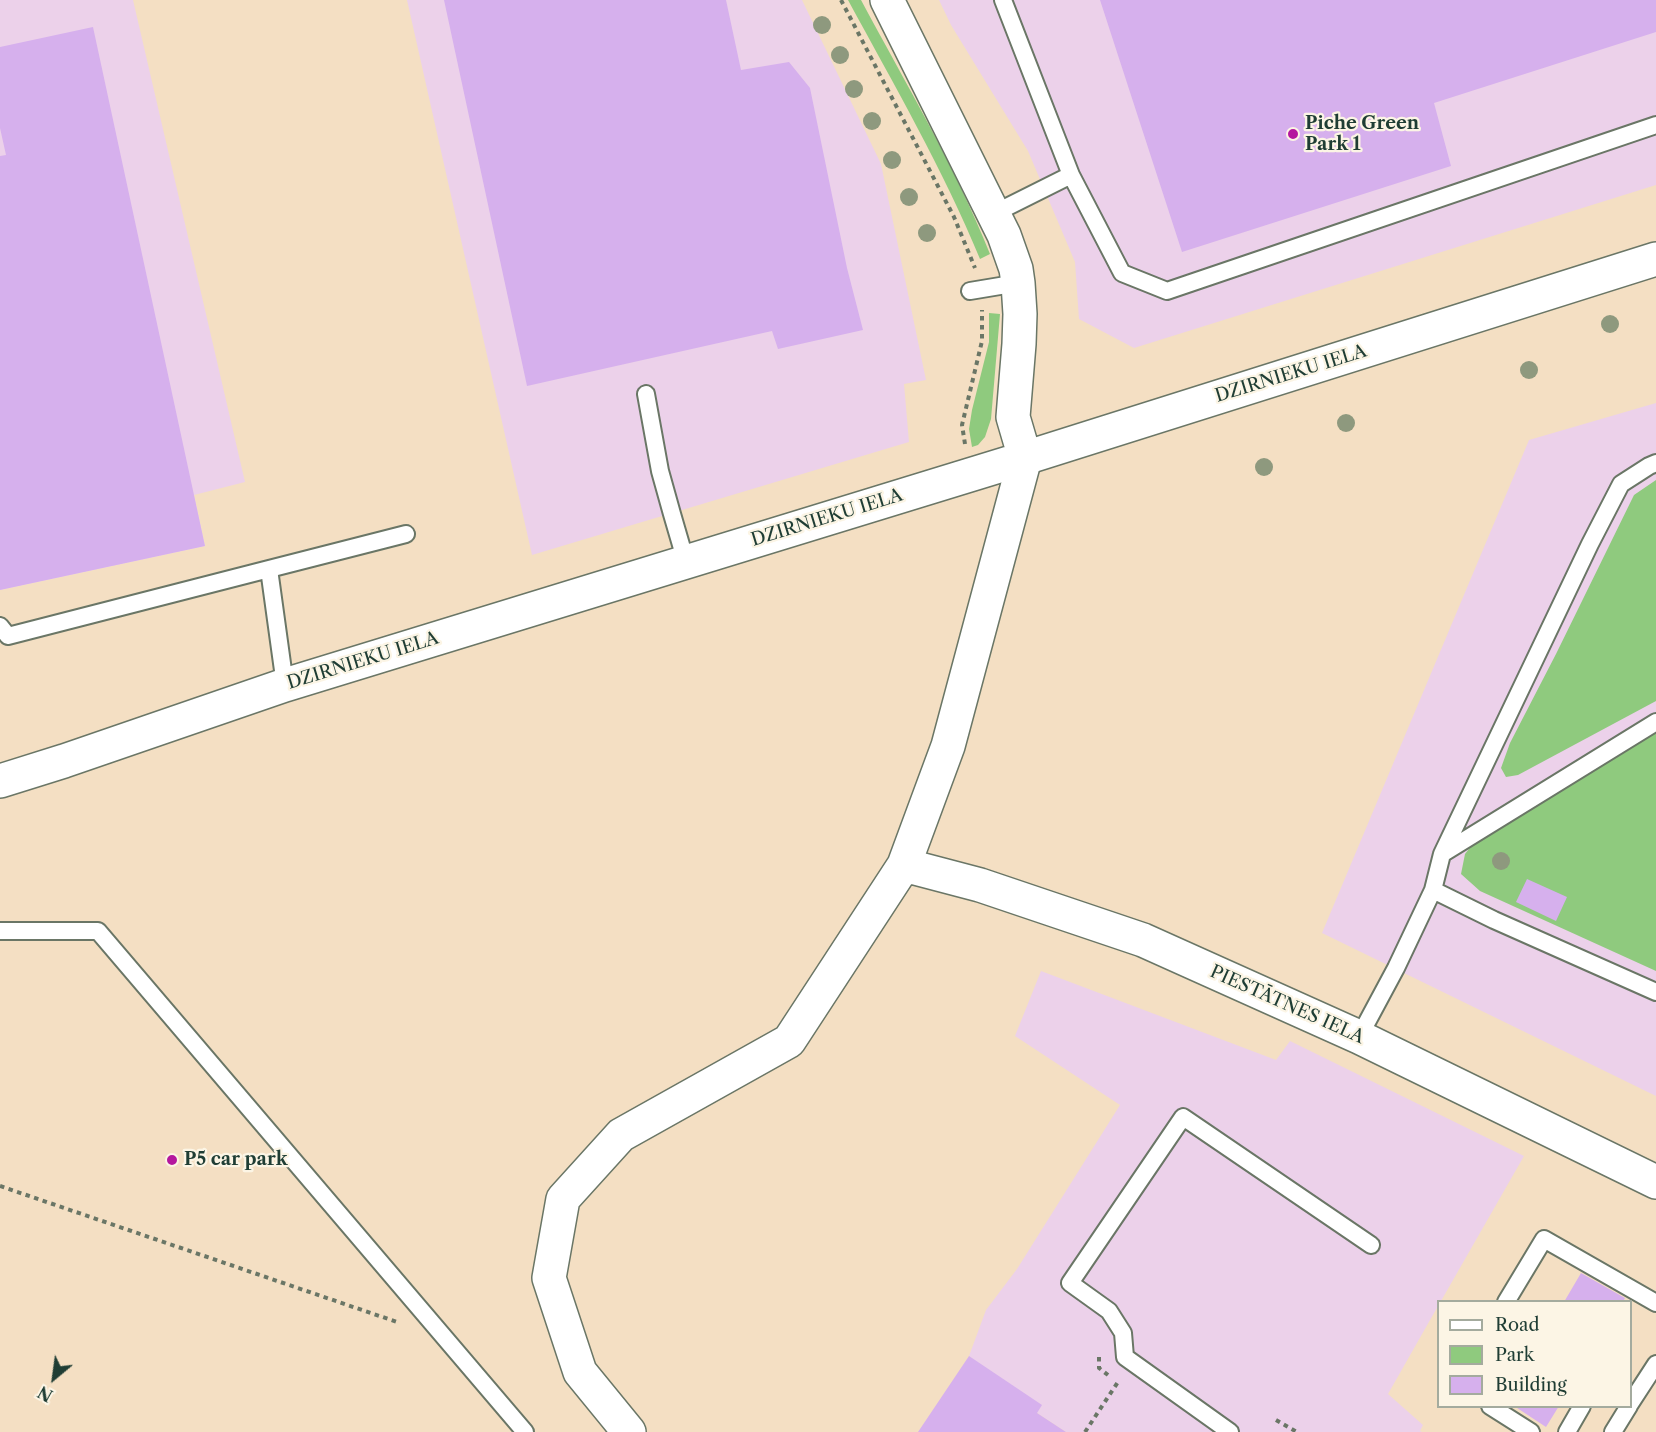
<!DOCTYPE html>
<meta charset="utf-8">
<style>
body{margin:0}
#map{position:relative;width:1656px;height:1432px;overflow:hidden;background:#f4dfc3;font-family:"Libre Caslon Text",serif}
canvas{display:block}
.legend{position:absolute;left:1437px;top:1300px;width:195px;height:108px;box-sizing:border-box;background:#fcf5e5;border:2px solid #a4ab9e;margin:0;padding:8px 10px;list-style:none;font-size:18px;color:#1f3d34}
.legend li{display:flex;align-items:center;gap:12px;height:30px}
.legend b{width:30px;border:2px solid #a4ab9e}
.north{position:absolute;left:24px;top:1348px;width:60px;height:60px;-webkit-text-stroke:4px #fcf5e5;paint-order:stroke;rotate:209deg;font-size:16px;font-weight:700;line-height:24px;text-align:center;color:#1f3d34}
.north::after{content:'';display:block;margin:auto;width:21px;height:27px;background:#1f3d34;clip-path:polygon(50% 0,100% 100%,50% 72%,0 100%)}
</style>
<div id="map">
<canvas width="1656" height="1432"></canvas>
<ul class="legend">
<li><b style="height:8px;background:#fff"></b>Road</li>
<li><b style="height:16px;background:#8fca7e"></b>Park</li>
<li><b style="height:16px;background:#d6b0ed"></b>Building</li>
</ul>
<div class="north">N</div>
</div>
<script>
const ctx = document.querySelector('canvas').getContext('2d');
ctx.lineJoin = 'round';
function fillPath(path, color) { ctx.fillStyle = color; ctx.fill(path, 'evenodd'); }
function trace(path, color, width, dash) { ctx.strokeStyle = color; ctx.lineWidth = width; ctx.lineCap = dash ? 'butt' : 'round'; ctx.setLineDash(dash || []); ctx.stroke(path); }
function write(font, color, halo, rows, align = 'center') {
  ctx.font = font + ' "Libre Caslon Text",serif'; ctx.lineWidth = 4.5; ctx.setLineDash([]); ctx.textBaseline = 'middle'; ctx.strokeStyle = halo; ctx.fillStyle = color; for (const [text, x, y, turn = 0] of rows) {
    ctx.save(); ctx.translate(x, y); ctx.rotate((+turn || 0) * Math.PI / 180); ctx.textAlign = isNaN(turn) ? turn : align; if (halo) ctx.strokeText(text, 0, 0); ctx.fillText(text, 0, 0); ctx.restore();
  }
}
fillPath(new Path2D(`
 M 0,0 L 133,0 L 245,482 L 194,495 L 205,546 L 0,590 Z
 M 407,0 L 802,0 L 881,164 L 926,380 L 904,384 L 909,442 L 532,555 Z
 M 939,0 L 1656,0 L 1656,185 L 1134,348 L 1079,319 L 1075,262 L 1028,151 L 951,25 Z
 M 1656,403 L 1656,1096 L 1322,933 L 1529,440 Z
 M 1041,971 L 1276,1060 L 1290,1041 L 1524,1156 L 1441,1301 L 1438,1302 L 1438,1306 L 1388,1394 L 1423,1425 L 1420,1431 L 1422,1432 L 1066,1432 L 1037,1413 L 969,1356 L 986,1310 L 1017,1269 L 1120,1105 L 1015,1036 Z`), '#ecd1ea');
fillPath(new Path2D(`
 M 848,0 L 861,0 C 906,84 955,166 990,254 L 980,259 C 943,169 894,85 848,0 Z
 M 989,313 L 1000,314 L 991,419 L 985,437 L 978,445 L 972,447 L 969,429 L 972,410 L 989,342 Z
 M 1656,480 L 1656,701 L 1518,775 L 1506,777 L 1501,768 L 1510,743 L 1556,654 L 1634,495 Z
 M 1656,731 L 1656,971 L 1480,891 L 1461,874 L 1465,854 L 1482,832 Z`), '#8fca7e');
fillPath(new Path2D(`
 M 444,0 L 726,0 L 741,70 L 789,62 L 810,88 L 847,268 L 863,330 L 778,349 L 772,331 L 527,386 Z
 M 1100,0 L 1656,0 L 1656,32 L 1434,103 L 1451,166 L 1182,252 Z
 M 93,27 L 205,546 L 0,590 L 0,156 L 6,155 L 0,128 L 0,47 Z
 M 1527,879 L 1567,897 L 1556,921 L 1516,902 Z
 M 1581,1273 L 1625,1298 L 1623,1302 L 1564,1302 Z
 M 969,1356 L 1042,1405 L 1037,1413 L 1066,1432 L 918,1432 Z
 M 1514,1406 L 1559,1406 L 1546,1427 Z`), '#d6b0ed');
const service = new Path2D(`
 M 1003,0 L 1071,175
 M 993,214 L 1071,175 L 1122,273 L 1167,291 L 1656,125
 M 970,291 L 1018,283
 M 646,394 L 660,471 L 672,514 L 686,562
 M 269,569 L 406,534
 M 0,626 L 8,636 L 269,569 L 285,685
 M 1442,854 L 1590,544 L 1621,484 L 1649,466 L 1656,463
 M 1433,890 L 1494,920 L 1656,992
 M 0,931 L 98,931 L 525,1432
 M 1359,1037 L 1396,968 L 1433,890 L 1442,854 L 1656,722
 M 1506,1302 L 1544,1239 L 1656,1303
 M 1630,1404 L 1656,1364
 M 1490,1406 L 1531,1432
 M 1230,1432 L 1125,1357 L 1123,1333 L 1109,1311 L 1070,1283 L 1183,1117 L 1371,1245
 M 1567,1432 L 1582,1406
 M 1613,1432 L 1629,1406`);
const minor = new Path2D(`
 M 904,865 L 980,885 L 1143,940 L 1359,1037 L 1656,1182
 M 629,1432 L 580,1372 L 549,1278 L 563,1199 L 621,1135 L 789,1041 L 904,865 L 948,746 L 1025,458`);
const tertiary = new Path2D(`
 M 887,0 L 1004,235 L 1016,269 L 1018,283 L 1020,314 L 1019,344 L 1013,417 L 1025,458
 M 0,781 L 64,761 L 285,685 L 1025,458 L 1656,259`);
trace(service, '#6a7666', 20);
trace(minor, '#6a7666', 36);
trace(tertiary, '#6a7666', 36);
trace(new Path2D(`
 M 841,0 L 954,217 L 975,268
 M 965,444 L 962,425 L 982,341 L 982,310
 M 0,1186 L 400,1323
 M 1099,1357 L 1099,1368 L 1108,1375
 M 1276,1420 L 1297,1432
 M 1085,1432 L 1118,1382`), '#6a7666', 4, [4.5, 4.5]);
trace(service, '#fff', 16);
trace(minor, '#fff', 33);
trace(tertiary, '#fff', 33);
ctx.fillStyle = '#8e997e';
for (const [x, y] of [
 [822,25],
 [840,55],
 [854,89],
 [872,121],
 [892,160],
 [909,197],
 [927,233],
 [1610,324],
 [1529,370],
 [1346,423],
 [1264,467],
 [1501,861]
]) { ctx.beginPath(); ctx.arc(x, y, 9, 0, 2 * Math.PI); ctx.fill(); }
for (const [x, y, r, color] of [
 [1293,134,6,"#b5179e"],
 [172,1160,6,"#b5179e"]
]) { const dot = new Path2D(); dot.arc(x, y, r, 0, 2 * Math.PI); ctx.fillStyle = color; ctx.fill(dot); trace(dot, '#fcf5e5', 2); }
write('bold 18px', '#1f3d34', '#fcf5e5', [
 ["Piche Green",1305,124],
 ["Park 1",1305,145],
 ["P5 car park",184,1160]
], 'left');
write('18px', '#1f3d34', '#fcf5e5', [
 ["DZIRNIEKU IELA",1291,374,-17],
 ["DZIRNIEKU IELA",827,518,-17],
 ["DZIRNIEKU IELA",363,661,-17],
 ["PIESTĀTNES IELA",1287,1005,24]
]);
</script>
